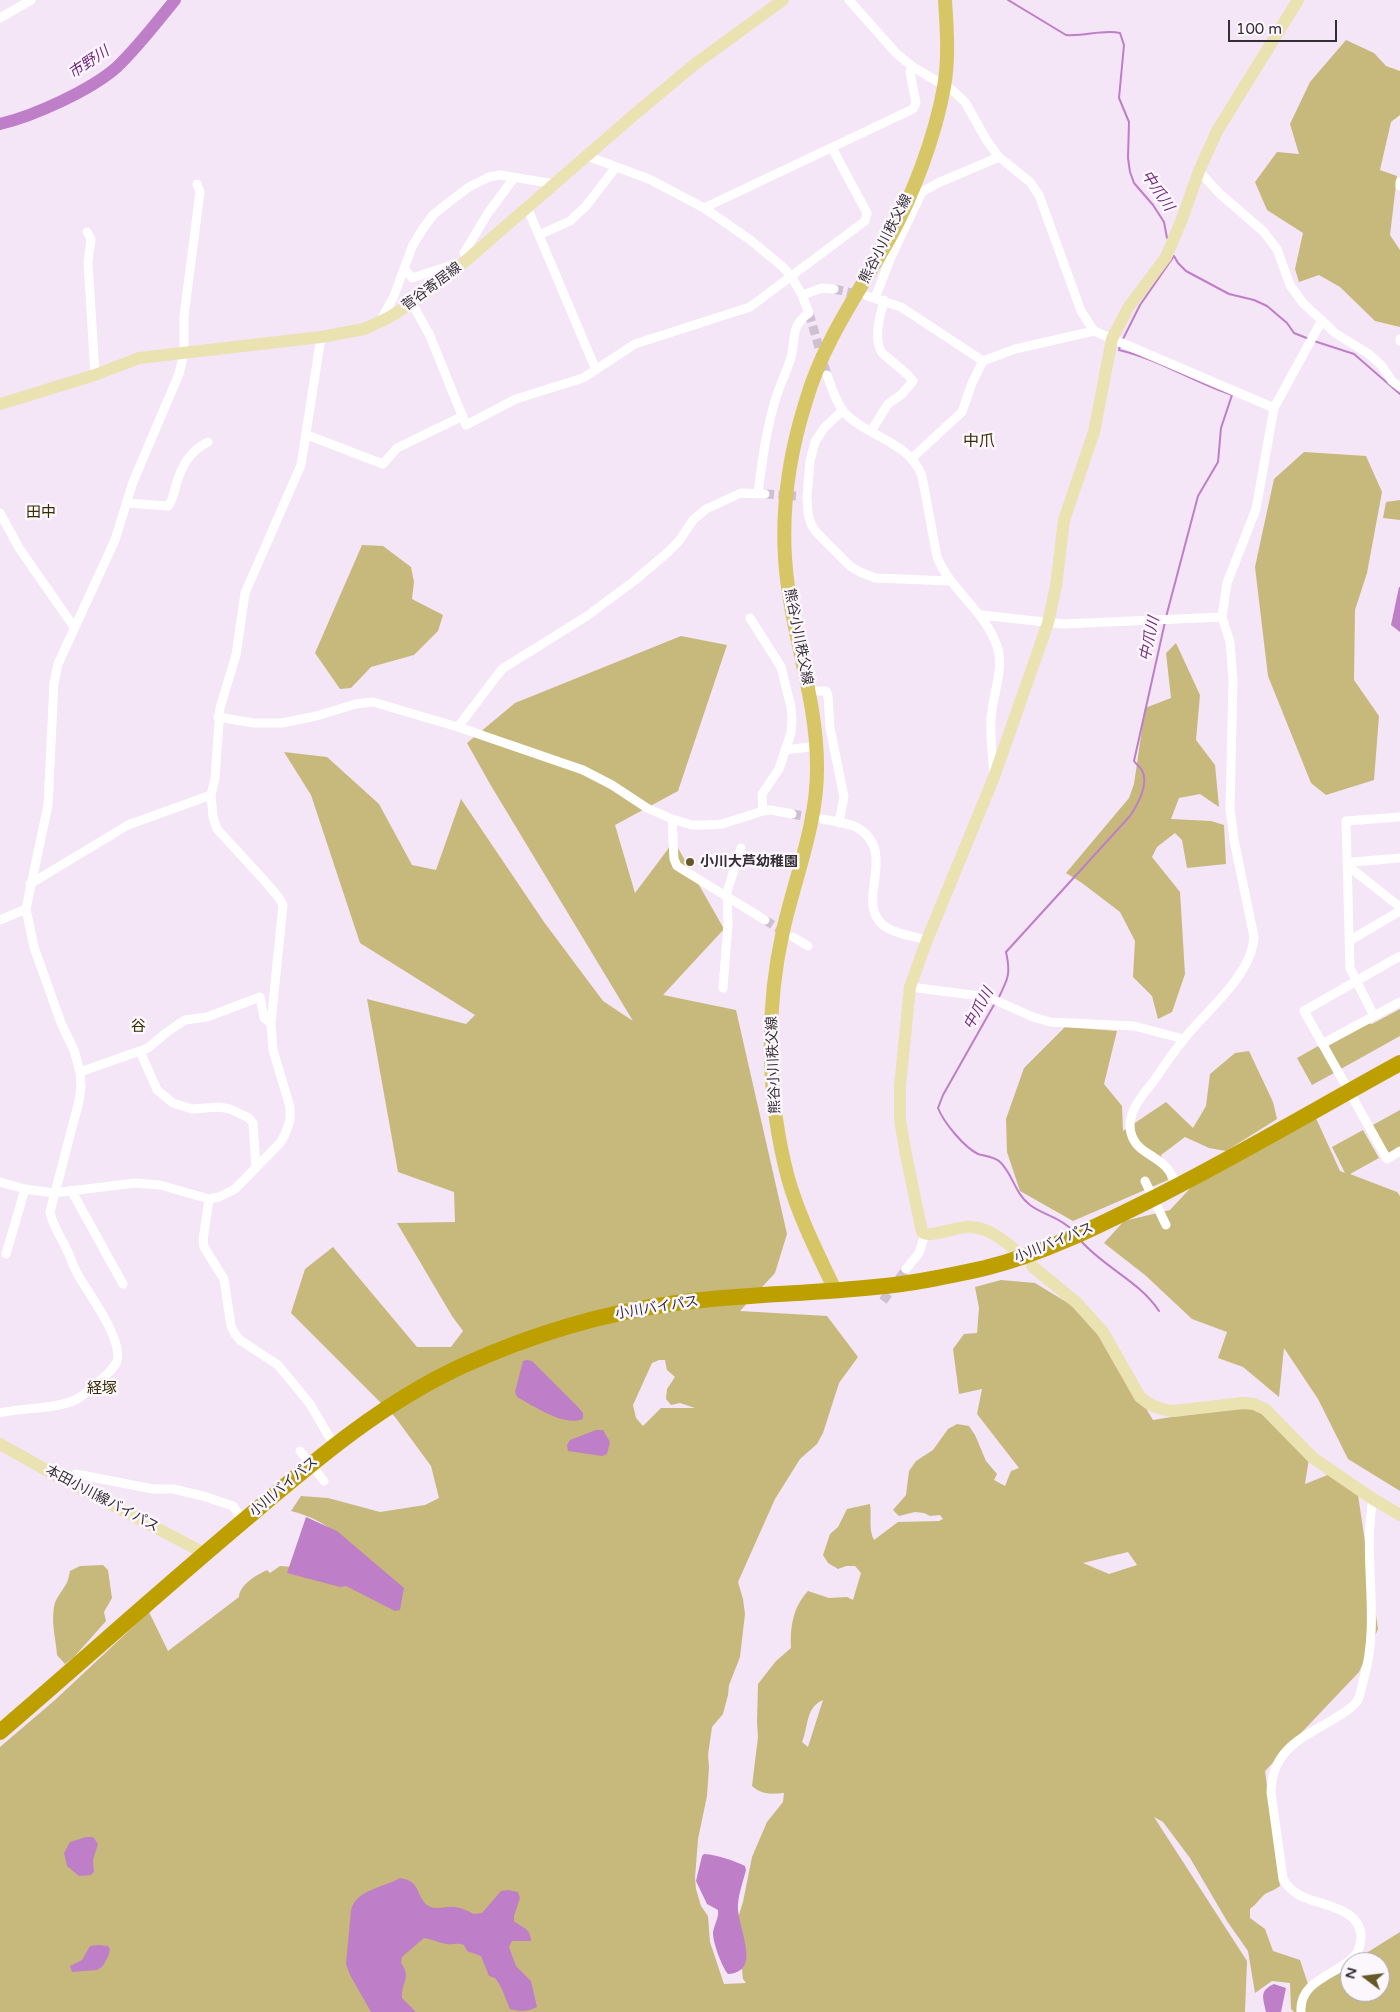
<!DOCTYPE html>
<meta charset="utf-8">
<style>
body{margin:0}
#map{position:relative;width:1400px;height:2012px;overflow:hidden;background:#f4e5f7;font-family:"Varela Round",sans-serif}
canvas{display:block}
.north{position:absolute;left:1340px;top:1952px;width:50px;height:50px;box-sizing:border-box;background:#fcf6fd;border:1px solid #aca6ad;border-radius:50%;rotate:285deg;font-size:14px;font-weight:700;line-height:20px;text-align:center;color:#342e35}
.north::after{content:'';display:block;margin:auto;width:18px;height:22px;background:#655926;clip-path:polygon(50% 0,100% 100%,50% 72%,0 100%)}
.scale{position:absolute;left:1228px;top:20px;width:109px;height:22px;box-sizing:border-box;border:2px solid #342e35;border-top:0;padding-left:6px;font-size:15px;line-height:18px;white-space:nowrap;color:#342e35;-webkit-text-stroke:4px #fcf6fd;paint-order:stroke}
</style>
<div id="map">
<canvas width="1400" height="2012"></canvas>
<div class="north">N</div>
<div class="scale">100 m</div>
</div>
<script>
const ctx = document.querySelector('canvas').getContext('2d');
ctx.lineJoin = 'round';
function fillPath(path, color) { ctx.fillStyle = color; ctx.fill(path, 'evenodd'); }
function trace(path, color, width, dash) { ctx.strokeStyle = color; ctx.lineWidth = width; ctx.lineCap = dash ? 'butt' : 'round'; ctx.setLineDash(dash || []); ctx.stroke(path); }
function write(font, color, halo, rows, align = 'center') {
  ctx.font = font + ' "Varela Round","Noto Sans JP",sans-serif'; ctx.lineWidth = 5; ctx.setLineDash([]); ctx.textBaseline = 'middle'; ctx.strokeStyle = halo; ctx.fillStyle = color; for (const [text, x, y, turn = 0] of rows) {
    ctx.save(); ctx.translate(x, y); ctx.rotate((+turn || 0) * Math.PI / 180); ctx.textAlign = isNaN(turn) ? turn : align; if (halo) ctx.strokeText(text, 0, 0); ctx.fillText(text, 0, 0); ctx.restore();
  }
}
fillPath(new Path2D(`
 M 1346,40 L 1374,53 L 1386,66 L 1400,71 L 1400,115 L 1391,122 L 1380,170 L 1397,176 L 1390,235 L 1400,250 L 1400,327 L 1375,321 L 1340,287 L 1319,275 L 1299,282 L 1295,269 L 1303,233 L 1267,210 L 1255,182 L 1277,152 L 1299,154 L 1290,124 L 1310,82 Z
 M 1304,452 L 1366,456 L 1382,492 L 1367,573 L 1355,610 L 1354,680 L 1379,716 L 1374,780 L 1326,795 L 1311,783 L 1268,676 L 1255,567 L 1274,479 Z
 M 1400,500 L 1400,520 L 1383,518 L 1386,502 Z
 M 362,545 L 383,546 L 411,567 L 414,582 L 412,599 L 443,615 L 438,631 L 414,655 L 371,667 L 351,688 L 340,689 L 315,653 Z
 M 681,636 L 727,645 L 678,791 L 615,825 L 635,893 L 674,841 L 724,929 L 663,995 L 736,1010 L 787,1234 L 775,1273 L 740,1311 L 827,1316 L 858,1357 L 839,1383 L 823,1433 L 817,1444 L 800,1459 L 775,1499 L 738,1582 L 743,1599 L 745,1614 L 740,1657 L 729,1685 L 728,1695 L 723,1714 L 712,1727 L 708,1755 L 709,1767 L 707,1796 L 698,1839 L 695,1878 L 696,1889 L 701,1906 L 708,1916 L 710,1942 L 724,1984 L 746,1983 L 743,1979 L 737,1921 L 743,1902 L 752,1857 L 767,1822 L 783,1802 L 784,1793 C 770,1794 762,1795 752,1786 L 758,1737 L 757,1722 L 758,1684 L 776,1661 L 791,1648 C 790,1627 793,1607 808,1591 L 829,1598 L 847,1597 L 853,1600 L 861,1573 L 855,1566 L 846,1566 L 838,1569 L 828,1563 L 823,1555 L 830,1534 L 838,1527 L 847,1509 L 870,1504 C 872,1516 868,1529 874,1540 L 898,1522 L 939,1521 L 943,1519 L 940,1515 L 930,1516 L 924,1513 L 915,1512 L 899,1516 L 893,1510 L 906,1495 L 909,1471 L 916,1461 L 933,1450 L 948,1429 L 957,1424 L 969,1426 L 975,1435 L 986,1461 L 997,1474 L 994,1480 L 1005,1486 L 1011,1471 L 1019,1468 L 977,1414 L 982,1389 L 959,1394 L 953,1349 L 964,1334 L 977,1333 L 979,1308 L 975,1287 L 1001,1280 L 1035,1283 L 1091,1317 L 1153,1420 L 1228,1408 L 1258,1408 L 1309,1458 L 1305,1484 L 1335,1472 L 1358,1495 L 1378,1629 L 1359,1672 L 1265,1771 L 1280,1886 C 1275,1890 1270,1891 1265,1894 C 1260,1898 1256,1905 1250,1909 L 1250,1918 L 1265,1929 L 1273,1951 L 1300,1960 L 1308,1984 L 1350,1963 L 1350,1992 L 1380,1992 L 1380,1962 L 1352,1962 L 1400,1932 L 1400,2012 L 1294,2012 L 1291,2009 L 1290,1983 L 1272,1981 L 1255,1993 L 1248,1951 L 1227,1921 L 1190,1858 L 1163,1822 L 1154,1817 L 1247,1961 L 1245,2012 L 0,2012 L 0,1747 L 55,1700 L 149,1612 L 168,1651 L 239,1597 C 240,1584 257,1575 267,1570 L 270,1573 L 280,1566 L 379,1573 C 349,1545 332,1521 291,1511 L 301,1496 L 328,1498 L 380,1512 L 425,1505 L 439,1498 L 431,1466 L 395,1417 L 291,1313 L 305,1269 L 333,1247 L 417,1347 L 451,1347 L 463,1331 L 452,1316 L 397,1223 L 455,1222 L 454,1192 L 398,1172 L 367,999 L 466,1024 L 475,1015 L 360,943 L 311,795 L 284,752 L 327,757 L 379,804 L 412,865 L 436,870 L 461,799 L 544,922 L 603,1001 L 633,1021 L 490,784 L 467,743 L 515,703 ZM 659,1360 L 665,1360 L 667,1370 L 675,1377 L 667,1389 L 666,1399 L 671,1405 L 680,1403 L 695,1408 L 661,1408 L 643,1426 L 636,1418 L 633,1405 L 652,1363 ZM 1128,1552 L 1137,1565 L 1109,1574 L 1083,1563 ZM 823,1700 L 808,1747 L 802,1742 C 809,1726 805,1708 823,1700 Z
 M 1176,643 L 1200,695 L 1196,740 L 1215,765 L 1219,807 L 1200,794 L 1179,798 L 1171,819 L 1211,821 L 1224,825 L 1226,864 L 1187,868 L 1182,840 L 1175,833 L 1157,847 L 1152,857 L 1180,892 L 1185,974 L 1172,1012 L 1158,1019 L 1152,996 L 1133,977 L 1135,941 L 1120,912 L 1082,883 L 1066,873 L 1129,798 L 1134,784 L 1145,708 L 1171,698 L 1166,653 Z
 M 1400,1009 L 1400,1036 L 1339,1070 L 1327,1050 L 1329,1044 L 1367,1023 L 1372,1024 Z
 M 1065,1027 L 1117,1031 L 1104,1084 L 1122,1106 L 1123,1131 L 1166,1102 L 1193,1128 L 1206,1106 L 1210,1074 L 1235,1053 L 1249,1051 L 1273,1102 L 1277,1119 L 1226,1151 L 1209,1148 L 1185,1137 L 1161,1155 L 1168,1180 L 1073,1221 L 1020,1191 L 1007,1152 L 1006,1119 L 1024,1068 Z
 M 1320,1045 L 1334,1073 L 1312,1085 L 1297,1058 Z
 M 1400,1110 L 1400,1148 L 1390,1153 L 1387,1152 L 1371,1126 Z
 M 1315,1116 L 1340,1171 L 1345,1173 L 1332,1147 L 1363,1130 L 1379,1158 L 1350,1174 L 1397,1192 L 1400,1196 L 1400,1491 L 1348,1459 L 1318,1399 L 1284,1348 L 1279,1397 L 1243,1367 L 1218,1358 L 1227,1332 L 1192,1319 L 1145,1275 L 1104,1243 L 1124,1221 L 1170,1210 L 1196,1182 Z
 M 103,1565 L 108,1570 L 112,1598 L 104,1612 L 106,1621 L 74,1657 L 65,1664 L 57,1655 C 56,1639 51,1624 54,1607 C 55,1599 61,1593 65,1586 C 68,1582 69,1576 70,1571 L 80,1566 Z`), '#c7b97b');
fillPath(new Path2D(`
 M 1399,587 L 1400,587 L 1400,632 L 1391,625 Z
 M 527,1360 L 532,1361 L 578,1407 L 583,1413 L 583,1419 C 564,1427 534,1406 517,1397 L 515,1392 L 523,1361 Z
 M 596,1430 L 603,1430 L 610,1442 L 607,1454 L 602,1456 L 568,1451 L 567,1445 L 570,1440 Z
 M 306,1517 L 337,1531 L 404,1588 L 400,1610 L 395,1611 L 346,1586 L 340,1587 L 287,1573 Z
 M 86,1837 L 93,1837 L 98,1844 L 93,1860 L 94,1872 L 91,1875 L 79,1876 L 67,1866 L 64,1853 L 70,1842 Z
 M 704,1854 C 718,1855 732,1860 745,1866 L 746,1870 C 743,1881 739,1893 738,1904 C 736,1926 764,1972 728,1974 C 722,1967 713,1943 713,1933 C 714,1924 719,1919 718,1910 L 707,1904 L 696,1881 L 702,1856 Z
 M 400,1878 C 421,1881 415,1894 427,1905 C 435,1911 446,1906 455,1907 C 462,1908 468,1911 474,1914 L 482,1913 L 501,1891 L 508,1890 L 518,1892 L 520,1898 L 514,1916 L 514,1921 C 522,1928 531,1928 531,1941 L 512,1941 L 509,1947 L 516,1966 L 531,1981 L 537,2007 C 527,2012 521,2012 510,2009 C 505,1998 503,1988 495,1978 L 489,1976 L 481,1956 L 467,1951 L 464,1945 C 457,1942 453,1945 446,1944 C 439,1943 432,1939 424,1938 L 402,1957 L 401,1963 C 412,1978 401,1982 402,1998 L 416,2012 L 371,2012 L 350,1975 L 346,1964 L 351,1910 C 357,1889 383,1888 400,1878 Z
 M 99,1945 L 108,1946 L 110,1949 L 108,1957 L 102,1967 L 97,1970 L 72,1972 L 70,1966 L 82,1960 L 90,1946 Z
 M 1274,1984 L 1286,1988 L 1281,2012 L 1266,2012 C 1263,1997 1259,1991 1274,1984 Z`), '#be7ec8');
trace(new Path2D(`
 M 1008,0 L 1066,35 C 1084,37 1102,29 1120,33 L 1124,45 L 1119,98 L 1129,122 L 1128,158 L 1130,172 L 1134,183 L 1153,205 L 1164,222 L 1167,238
 M 1174,256 L 1178,263 L 1186,271 L 1229,294 L 1254,300 L 1267,306 L 1287,323 L 1294,333 L 1309,339
 M 1123,339 L 1140,305 L 1174,256
 M 1314,341 L 1354,354 L 1400,394
 M 1120,346 L 1119,350 C 1158,359 1193,382 1232,395 L 1221,428 L 1218,462 L 1198,496 L 1166,617
 M 998,999 C 1008,979 1011,974 1006,952 L 1130,816 C 1138,804 1149,784 1142,770 C 1140,767 1136,764 1134,761 L 1165,622
 M 995,1003 L 943,1095 L 938,1108 C 944,1123 964,1147 978,1154 C 985,1156 994,1157 999,1161 C 1013,1173 1014,1193 1030,1205 C 1043,1215 1060,1217 1072,1230
 M 1081,1241 C 1105,1268 1139,1281 1159,1311`), '#be7ec8', 2);
trace(new Path2D(`
 M 0,124 C 34,116 91,90 117,67 C 138,47 157,22 175,0`), '#be7ec8', 12);
trace(new Path2D(`
 M 834,289 L 861,295
 M 809,313 L 827,375
 M 765,494 L 796,496
 M 792,814 L 816,818
 M 765,920 L 786,933
 M 883,1301 L 906,1269`), '#cec0d0', 9, [9, 4.5]);
trace(new Path2D(`
 M 849,0 L 896,53 L 913,67 L 952,90 L 965,102 L 987,141 L 999,157 L 1030,182 L 1039,195 L 1081,311 L 1094,331 L 1274,408
 M 0,18 L 31,0
 M 587,156 L 649,179 L 704,208 L 749,239 L 783,267 L 791,276 L 802,295 L 809,313 C 790,326 796,338 791,357 C 787,372 779,386 775,401 C 766,431 762,462 758,493
 M 1199,171 L 1219,193 L 1264,232 L 1277,249 L 1290,285 L 1303,303 L 1335,333 L 1369,354 L 1382,366 L 1392,381 L 1400,387
 M 1400,182 L 1400,186
 M 527,207 L 596,370
 M 704,208 L 913,109 L 916,103 L 910,72 L 913,67
 M 87,232 L 91,239 L 88,262 L 95,375
 M 539,235 L 570,221 L 586,206 L 616,167
 M 468,259 L 464,253 L 488,213 L 514,178
 M 404,268 L 412,278 L 449,266 L 454,271
 M 802,295 L 822,288 L 834,289
 M 867,296 L 901,307 L 983,361
 M 875,298 L 891,257 L 922,192 L 938,183 L 999,157
 M 412,303 L 430,336 L 466,425 L 516,399 L 583,378 L 635,344 L 750,307 L 865,221 L 867,213 L 832,148
 M 380,322 L 394,296 L 412,247 L 422,230 L 433,215 L 449,202 L 469,187 L 489,177 L 500,175 L 555,184
 M 1400,339 L 1400,341
 M 827,375 C 831,387 836,401 843,411 C 867,438 908,440 922,476 L 937,557 C 951,591 985,611 997,646 C 1005,669 992,696 991,719 C 990,737 992,755 994,773
 M 843,410 L 824,428 L 815,442 L 810,461 L 807,497 L 808,513 L 811,524 L 816,532 L 850,566 L 860,572 L 875,578 L 950,581
 M 871,431 L 888,404 L 902,394 L 913,381 L 907,374 L 882,353 C 873,338 880,316 884,300
 M 307,435 L 383,464 L 397,448 L 463,416
 M 912,458 L 962,412 L 972,383 L 983,361 L 1015,349 L 1094,331
 M 127,503 L 168,506 C 173,500 174,493 176,485 C 182,465 190,451 208,442
 M 0,513 L 19,548 L 74,627
 M 981,615 L 1063,624 L 1222,617
 M 750,618 L 781,667 L 791,707 L 792,721 L 791,733 L 779,769 L 762,794 L 763,811
 M 809,691 L 826,691 L 828,696 L 830,728 L 844,797 L 839,823
 M 218,717 L 253,723 L 282,723 L 316,716 L 356,704 L 373,702 L 458,727 L 583,770 L 612,785 L 647,808 L 672,819 L 692,825 L 707,825 L 722,824 L 763,811 L 771,810 L 792,814
 M 458,727 L 502,669 L 587,616 L 634,581 L 667,553 L 679,541 L 693,520 L 706,509 L 741,493 L 765,494
 M 785,750 L 817,746
 M 672,819 L 674,859 L 677,866 L 765,920
 M 822,819 C 832,821 846,822 856,827 C 900,851 854,901 883,925 C 894,934 913,936 927,940
 M 1348,866 L 1400,907
 M 1348,866 L 1353,862 L 1400,858
 M 30,884 L 128,825 L 211,795
 M 0,920 L 26,909
 M 793,937 L 808,946
 M 1349,941 L 1400,911
 M 1400,956 L 1304,1011 L 1387,1159 L 1400,1151
 M 910,987 L 988,997 L 1033,1017 L 1050,1022 L 1134,1026 L 1184,1039
 M 723,988 L 728,924 L 727,892 L 741,848
 M 1374,1016 L 1350,968 L 1346,821 L 1400,817
 M 1322,1044 L 1400,1002
 M 140,1051 L 157,1090 L 173,1103 L 192,1109 L 219,1107 L 230,1109 L 249,1118 L 253,1123 L 256,1167
 M 80,1072 L 148,1048 L 167,1032 L 185,1020 L 207,1017 L 260,997 L 264,1018 L 271,1023
 M 1145,1181 L 1166,1225
 M 0,1182 L 25,1189 L 54,1193 L 135,1183 L 160,1185 L 209,1199 L 219,1197 L 235,1189 L 281,1142 L 286,1132 L 290,1120 L 290,1107 L 273,1050 L 271,1023 L 283,905 L 279,898 L 263,879 L 217,829 L 213,817 L 211,795 L 215,778 L 220,708 L 236,655 L 245,593 L 301,465 L 321,337
 M 1178,1186 C 1174,1180 1171,1172 1166,1167 C 1154,1154 1136,1152 1131,1133 C 1126,1113 1142,1096 1153,1082 C 1163,1068 1173,1052 1184,1039 C 1207,1010 1252,975 1254,937 L 1234,840 L 1230,809 L 1233,680 L 1230,642 L 1222,617 L 1227,583 L 1256,509 L 1274,408 L 1322,320
 M 71,1190 L 123,1284
 M 209,1199 L 203,1240 L 204,1247 L 224,1279 L 231,1326 L 235,1334 L 240,1340 L 278,1365 L 310,1404 L 334,1445
 M 6,1254 L 25,1189
 M 906,1269 L 919,1253 L 925,1234
 M 0,1413 C 24,1407 52,1410 75,1400 C 84,1396 114,1370 117,1361 C 123,1339 89,1294 78,1275 C 73,1267 71,1258 67,1250 C 61,1237 53,1227 50,1212 L 79,1101 L 81,1087 L 80,1072 L 74,1050 L 61,1023 L 34,947 L 26,909 L 48,805 L 54,683 L 58,664 L 115,540 L 133,482 L 179,374 L 184,353 L 184,316 L 200,192 L 197,184
 M 300,1451 L 324,1481
 M 71,1483 L 76,1474 L 153,1489 L 173,1489 L 203,1496 L 233,1506 L 243,1521
 M 1301,2012 C 1299,1978 1341,1975 1357,1953 C 1360,1948 1360,1944 1361,1938 C 1362,1907 1320,1906 1299,1895 C 1292,1891 1287,1886 1283,1879 L 1271,1792 C 1272,1749 1302,1738 1334,1719 C 1343,1713 1352,1709 1358,1700 C 1361,1693 1362,1684 1364,1678 C 1381,1619 1362,1559 1373,1499`), '#fff', 9);
trace(new Path2D(`
 M 0,404 L 95,375 L 139,358 L 321,337 L 364,329 L 388,318 L 412,303 L 454,271 L 635,114 L 695,64 L 783,0
 M 1014,1249 C 1001,1238 989,1229 972,1227 C 959,1225 930,1239 922,1232 L 906,1155 L 900,1120 L 900,1086 L 910,987 L 927,940 L 994,777 L 1048,623 L 1056,586 L 1064,520 L 1094,432 L 1112,339 L 1128,308 L 1166,257 L 1182,219 L 1199,171 L 1217,131 L 1298,0
 M 1032,1266 L 1077,1303 L 1103,1332 L 1140,1397 C 1150,1406 1160,1410 1173,1411 L 1243,1403 L 1254,1404 L 1265,1409 L 1313,1458 L 1373,1499 L 1400,1515
 M 0,1444 L 57,1476 L 204,1553`), '#ebe2b2', 12);
trace(new Path2D(`
 M 835,1290 C 818,1254 799,1217 788,1178 C 767,1099 765,1011 783,931 C 795,877 818,822 817,766 C 817,705 796,647 788,587 C 779,524 787,461 806,401 C 823,342 859,292 889,239 C 913,195 935,137 944,87 C 949,59 947,29 945,0`), '#d7c666', 14);
trace(new Path2D(`
 M 0,1732 C 85,1659 168,1584 254,1512 C 319,1457 384,1402 462,1366 C 530,1335 603,1313 676,1303 C 742,1294 809,1294 875,1287 C 912,1284 949,1276 985,1268 C 1042,1254 1096,1227 1148,1201 C 1234,1158 1316,1109 1400,1063`), '#bda000', 16);
for (const [x, y, r, color] of [
 [690,862,5,"#655926"]
]) { const dot = new Path2D(); dot.arc(x, y, r, 0, 2 * Math.PI); ctx.fillStyle = color; ctx.fill(dot); trace(dot, '#fcf6fd', 2); }
write('14px', '#342e35', '#fcf6fd', [
 ["熊谷小川秩父線",886,239,-63],
 ["菅谷寄居線",432,287,-37],
 ["熊谷小川秩父線",798,637,79],
 ["熊谷小川秩父線",774,1065,-92],
 ["小川バイパス",1054,1243,-22],
 ["小川バイパス",657,1308,-9],
 ["小川バイパス",284,1487,-40],
 ["本田小川線バイパス",102,1499,28]
]);
write('bold 14px', '#342e35', '#fcf6fd', [
 ["小川大芦幼稚園",700,862]
], 'left');
write('italic 15px', '#762983', '#fcf6fd', [
 ["市野川",89,63,-34],
 ["中爪川",1157,191,56],
 ["中爪川",1150,639,-78],
 ["中爪川",979,1009,-61]
]);
write('15px', '#372e02', '#fcf6fd', [
 ["田中",41,513],
 ["谷",138,1027],
 ["経塚",102,1389]
]);
write('16px', '#372e02', '#fcf6fd', [
 ["中爪",979,442]
]);
</script>
